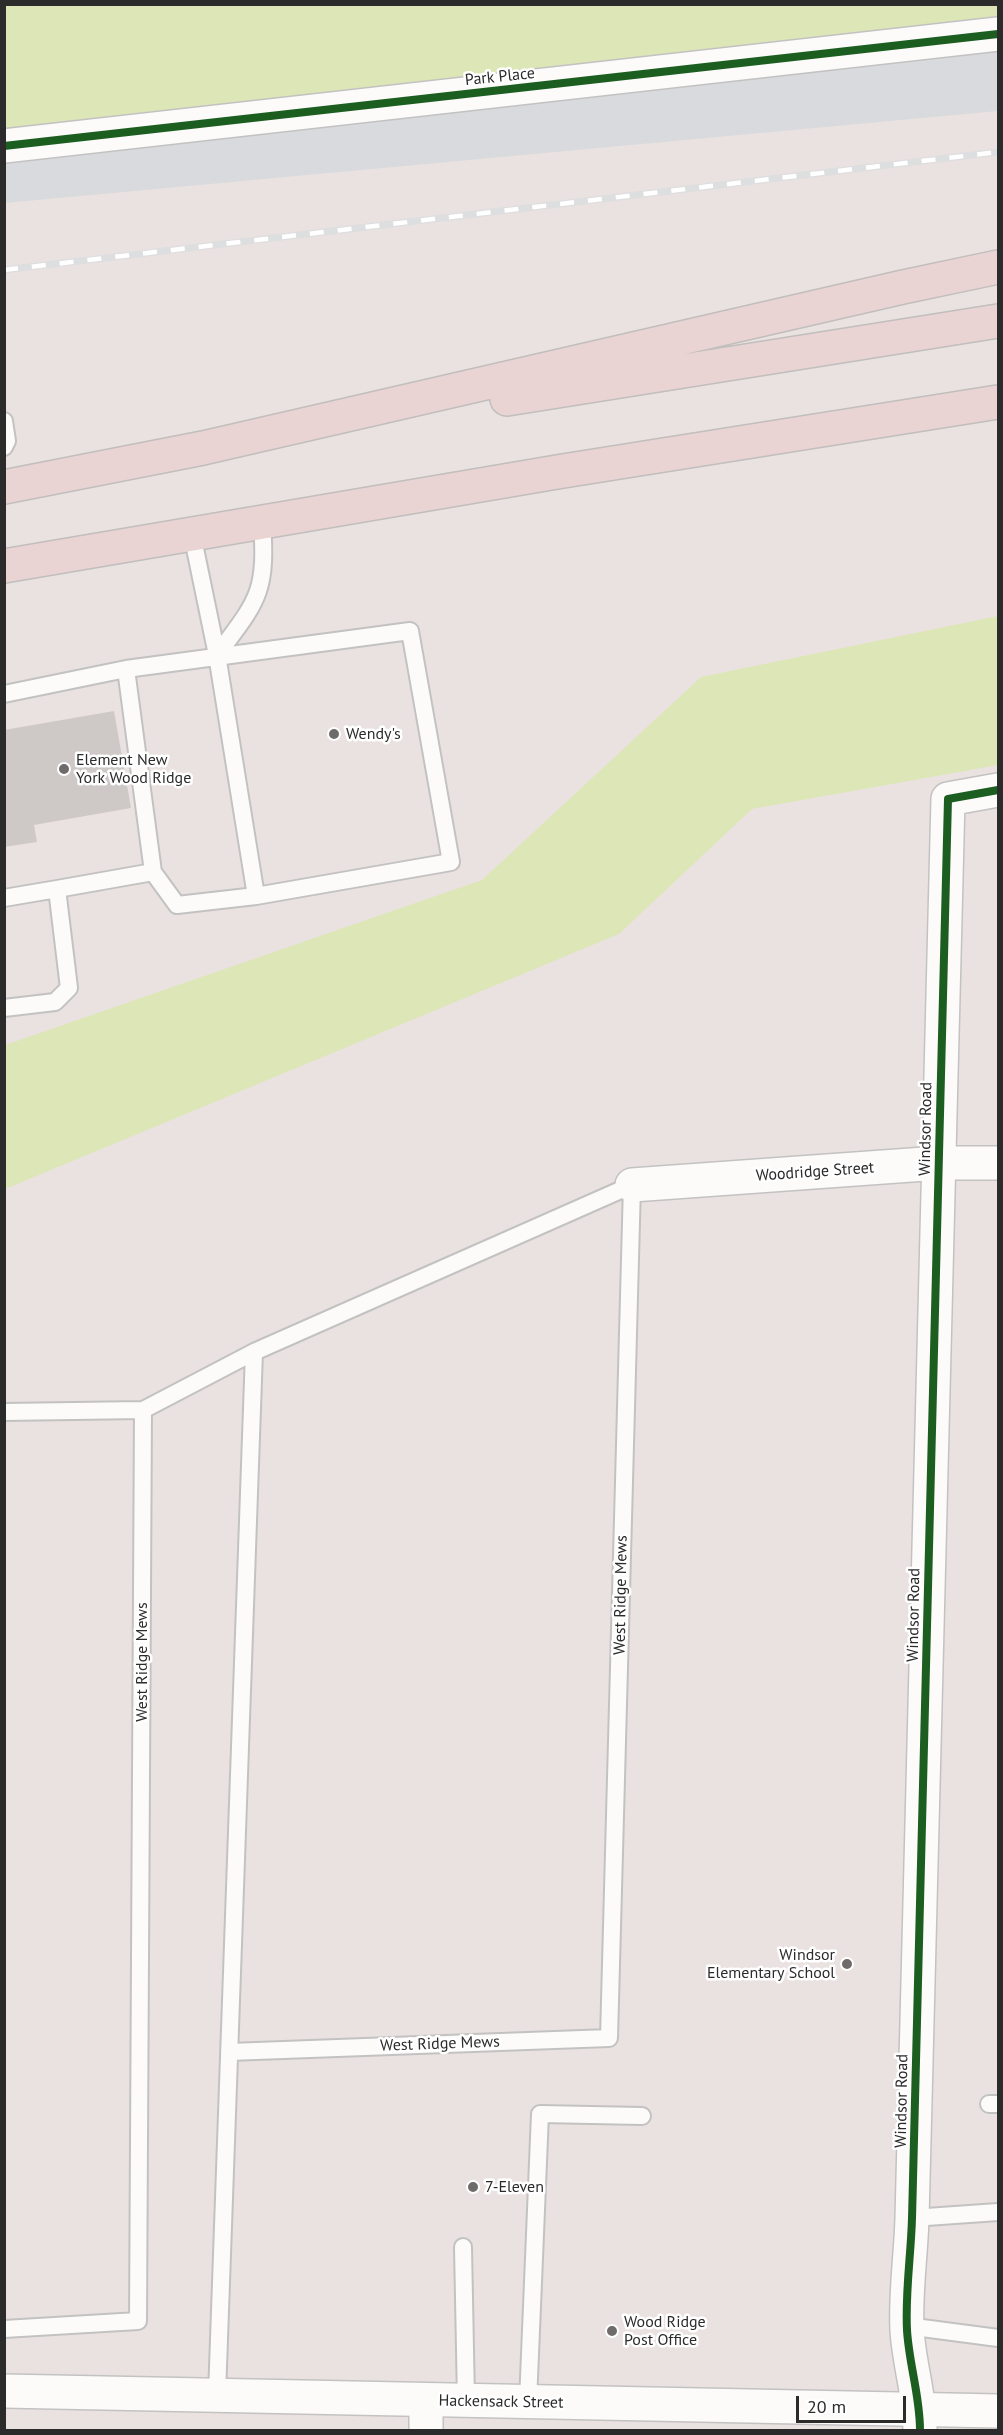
<!DOCTYPE html>
<style>
body{margin:0}
#map{position:relative;width:1003px;height:2435px;overflow:hidden;background:#eae2e0;font-family:"PT Sans",sans-serif}
canvas{display:block}
.frame{position:absolute;inset:0;border:6px solid #2b2b2b;pointer-events:none}
.scale{position:absolute;left:796px;top:2396px;width:110px;height:27px;box-sizing:border-box;border:3px solid #2b2b2b;border-top:0;padding-left:8px;font-size:18px;line-height:21px;white-space:nowrap;color:#2b2b2b;-webkit-text-stroke:4px #fff;paint-order:stroke}
</style>
<div id="map">
<canvas width="1003" height="2435"></canvas>
<div class="frame"></div>
<div class="scale">20 m</div>
</div>
<script>
const ctx = document.querySelector('canvas').getContext('2d');
ctx.lineJoin = 'round';
function fillPath(path, color) { ctx.fillStyle = color; ctx.fill(path, 'evenodd'); }
function trace(path, color, width, dash) { ctx.strokeStyle = color; ctx.lineWidth = width; ctx.lineCap = dash ? 'butt' : 'round'; ctx.setLineDash(dash || []); ctx.stroke(path); }
function write(font, color, halo, rows, align = 'center') {
  ctx.font = font + ' "PT Sans",sans-serif'; ctx.lineWidth = 5; ctx.setLineDash([]); ctx.textBaseline = 'middle'; ctx.strokeStyle = halo; ctx.fillStyle = color; for (const [text, x, y, turn = 0] of rows) {
    ctx.save(); ctx.translate(x, y); ctx.rotate((+turn || 0) * Math.PI / 180); ctx.textAlign = isNaN(turn) ? turn : align; if (halo) ctx.strokeText(text, 0, 0); ctx.fillText(text, 0, 0); ctx.restore();
  }
}
fillPath(new Path2D(`
 M 5,5 L 998,5 L 998,111 L 5,203 Z`), '#d9dadd');
fillPath(new Path2D(`
 M 998,4 L 998,34 L 5,146 L 4,5 Z
 M 998,616 L 998,765 L 752,809 L 619,934 L 5,1189 L 5,1045 L 482,880 L 701,677 Z`), '#dde6b6');
fillPath(new Path2D(`
 M 114,711 L 131,808 L 34,825 L 37,842 L 4,847 L 4,730 Z`), '#cec9c7');
const lane = new Path2D(`
 M 4,421 L 7,441 L 4,447
 M 217,655 C 258,600 267,593 262,522
 M 4,694 L 126,669 L 410,631 L 451,862 L 256,896 L 217,655 L 192,534
 M 153,872 L 177,905 L 256,896
 M 4,898 L 57,889
 M 4,1008 L 55,1002 L 69,988 L 57,889 L 153,872 L 126,669
 M 4,1412 L 143,1410 L 254,1352 L 632,1185 L 609,2038 L 229,2052
 M 989,2104 L 998,2104
 M 912,2218 L 998,2212
 M 463,2247 L 466,2401
 M 907,2326 L 998,2338
 M 4,2329 L 138,2321 L 143,1410
 M 217,2395 L 254,1352
 M 528,2402 L 540,2114 L 642,2116`);
const street = new Path2D(`
 M 632,1185 L 939,1163 L 998,1163
 M 426,2430 L 426,2400
 M 920,2430 C 920,2396 909,2364 907,2330 C 905,2293 911,2255 912,2218 L 948,799 L 998,790`);
const secondary = new Path2D(`
 M 4,146 L 998,34
 M 4,2391 L 998,2411`);
const highway = new Path2D(`
 M 507,399 L 998,321
 M 4,487 L 203,448 L 903,287 L 998,267
 M 4,566 L 563,471 L 998,402`);
trace(lane, '#c3c2c2', 20);
trace(street, '#c3c2c2', 36);
trace(secondary, '#c3c2c2', 36);
trace(highway, '#c1bebe', 36);
trace(lane, '#fcfbfa', 16);
trace(street, '#fcfbfa', 33);
trace(secondary, '#fcfbfa', 33);
trace(highway, '#e9d4d3', 33);
const rail = new Path2D(`
 M 4,270 L 998,152`);
trace(rail, '#dddedf', 7);
trace(rail, '#fff', 4.5, [14]);
trace(new Path2D(`
 M 4,146 L 998,34
 M 920,2430 C 920,2396 909,2364 907,2330 C 905,2293 911,2255 912,2218 L 948,799 L 998,790`), '#1b5e20', 8);
for (const [x, y, r, color] of [
 [334,734,6,"#6e6b6a"],
 [64,769,6,"#6e6b6a"],
 [847,1964,6,"#6e6b6a"],
 [473,2187,6,"#6e6b6a"],
 [612,2331,6,"#6e6b6a"]
]) { const dot = new Path2D(); dot.arc(x, y, r, 0, 2 * Math.PI); ctx.fillStyle = color; ctx.fill(dot); trace(dot, '#fff', 2); }
write('16px', '#2b2b2b', '#fff', [
 ["Park Place",500,77,-6],
 ["Windsor Road",926,1129,-89],
 ["Woodridge Street",815,1172,-4],
 ["West Ridge Mews",621,1595,-89],
 ["Windsor Road",914,1615,-89],
 ["West Ridge Mews",142,1662,-90],
 ["West Ridge Mews",440,2044,-2],
 ["Windsor Road",902,2101,-89],
 ["Hackensack Street",501,2402,1]
]);
write('16px', '#2b2b2b', '#fff', [
 ["Wendy's",346,734],
 ["Element New",76,760],
 ["York Wood Ridge",76,778],
 ["Windsor",835,1955,"right"],
 ["Elementary School",835,1973,"right"],
 ["7-Eleven",485,2187],
 ["Wood Ridge",624,2322],
 ["Post Office",624,2340]
], 'left');
</script>
